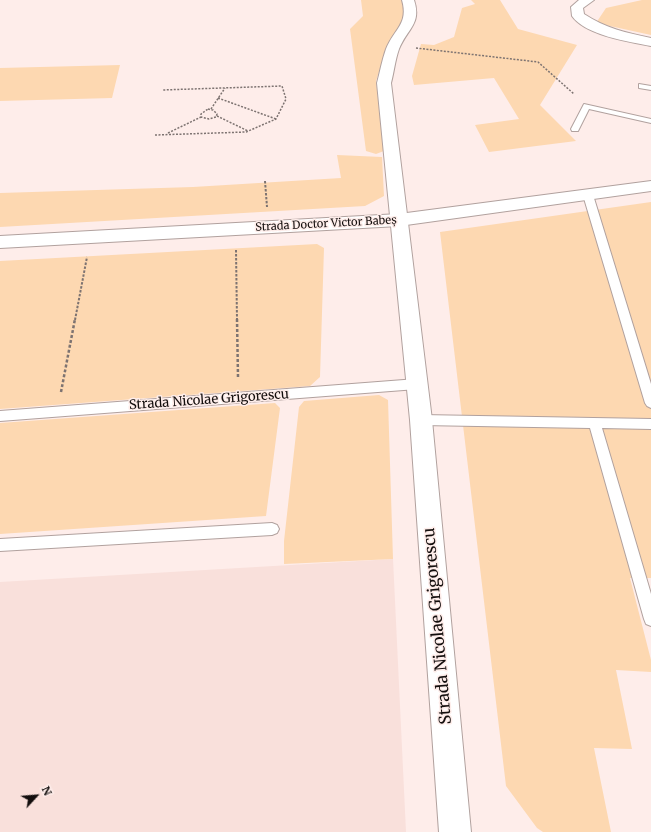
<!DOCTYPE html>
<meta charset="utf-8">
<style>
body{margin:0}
#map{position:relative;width:651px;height:832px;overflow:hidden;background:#feedea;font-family:Merriweather,serif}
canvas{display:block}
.north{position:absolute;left:16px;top:776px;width:40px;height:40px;-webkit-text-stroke:3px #feedea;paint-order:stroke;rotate:64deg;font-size:11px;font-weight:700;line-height:16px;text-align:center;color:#130e0d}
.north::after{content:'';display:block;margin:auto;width:14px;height:18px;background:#130e0d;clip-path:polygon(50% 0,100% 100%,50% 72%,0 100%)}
</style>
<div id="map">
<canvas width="651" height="832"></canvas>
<div class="north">N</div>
</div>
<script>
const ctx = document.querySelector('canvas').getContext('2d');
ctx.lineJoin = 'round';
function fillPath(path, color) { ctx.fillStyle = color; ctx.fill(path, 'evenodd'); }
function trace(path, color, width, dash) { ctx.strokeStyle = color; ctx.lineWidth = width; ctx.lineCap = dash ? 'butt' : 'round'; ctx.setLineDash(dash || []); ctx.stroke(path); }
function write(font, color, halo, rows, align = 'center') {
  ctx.font = font + ' Merriweather,serif'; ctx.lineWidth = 3; ctx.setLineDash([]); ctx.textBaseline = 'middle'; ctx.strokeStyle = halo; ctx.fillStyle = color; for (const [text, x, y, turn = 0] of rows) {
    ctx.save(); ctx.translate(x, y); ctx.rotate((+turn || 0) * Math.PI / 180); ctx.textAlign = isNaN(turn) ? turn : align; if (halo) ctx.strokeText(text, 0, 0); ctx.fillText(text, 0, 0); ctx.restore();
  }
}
fillPath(new Path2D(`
 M 393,559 L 406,832 L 0,832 L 0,582 Z`), '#f9e0db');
fillPath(new Path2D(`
 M 361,0 L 403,0 L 405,7 L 404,22 L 388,44 L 376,81 L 384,151 L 376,154 L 366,151 L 350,29 L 363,16 Z
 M 471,0 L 500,0 L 518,29 L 577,45 L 540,105 L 576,141 L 489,152 L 475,125 L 519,119 L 494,78 L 414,85 L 412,76 L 421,44 L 434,45 L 454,37 L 462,8 L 475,4 Z
 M 642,0 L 651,0 L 651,35 L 596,23 L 606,8 Z
 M 120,65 L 112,98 L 0,101 L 0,68 Z
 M 337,155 L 382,157 L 384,196 L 365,206 L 0,227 L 0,193 L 193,187 L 341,178 Z
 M 651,202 L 651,578 L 630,578 L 651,660 L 651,672 L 616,670 L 632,749 L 594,748 L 611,832 L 543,832 L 537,828 L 506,786 L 440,232 Z
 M 317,244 L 324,248 L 320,377 L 310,386 L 0,409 L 0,261 Z
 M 379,395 L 388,400 L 393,559 L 284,564 L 284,541 L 299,407 L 304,401 Z
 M 275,403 L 280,408 L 266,516 L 0,534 L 0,423 Z`), '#fdd8b1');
const service = new Path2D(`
 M 639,84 L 651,86 L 651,90 L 639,88 Z
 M 584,104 L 651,119 L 651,123 L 589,109 L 578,131 L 572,131 L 571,129 Z
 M 588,192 L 593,195 L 651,384 L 651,408 L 647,406 L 645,403 L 583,195 Z
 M 417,379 L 421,381 L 423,384 L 421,387 L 417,389 L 0,421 L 0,411 Z
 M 421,415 L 651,419 L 651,429 L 602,428 L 651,594 L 651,626 L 646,624 L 644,619 L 590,428 L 421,425 L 417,424 L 415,420 L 417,416 Z
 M 272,523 L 277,525 L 279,529 L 277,533 L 272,535 L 0,551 L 0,539 Z`);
const minor = new Path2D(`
 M 579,0 L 594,0 L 583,8 L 584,14 C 605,28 627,33 651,38 L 651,46 C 629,42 585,35 572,16 L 571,7 Z
 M 651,181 L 651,191 L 399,226 L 0,248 L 0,236 L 399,214 Z`);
const tertiary = new Path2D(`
 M 402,0 L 414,0 C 422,24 407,29 399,49 C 395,60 394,72 391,83 L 432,420 L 471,832 L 439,832 L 410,420 L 377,83 C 380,72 382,60 386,49 C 394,29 409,24 402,0 Z`);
trace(service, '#b1a19e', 2);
trace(minor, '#b1a19e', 2);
trace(tertiary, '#b1a19e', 2);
trace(new Path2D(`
 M 416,48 L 538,62 L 574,94
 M 218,98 L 276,119
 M 208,109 L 213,110 L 217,114 L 216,117 L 209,119 L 201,117 L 201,114 Z
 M 211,109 L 225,88
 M 217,116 L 248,131
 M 168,133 L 201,117
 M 155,135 L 246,132 L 276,119 L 286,99 L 282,86 L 162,90`), '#7d7371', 1.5, [2, 1.5]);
trace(new Path2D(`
 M 265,181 L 267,207
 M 236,250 L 237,320
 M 75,320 L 87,257`), '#7d7371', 2, [2.5, 1.5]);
trace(new Path2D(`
 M 237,319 L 238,377
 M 61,392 L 75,319`), '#7d7371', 2.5, [3, 2]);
fillPath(service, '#fff');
fillPath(minor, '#fff');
fillPath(tertiary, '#fff');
write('11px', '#130e0d', '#feedea', [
 ["Strada Doctor Victor Babeș",326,224,-3]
]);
write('13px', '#130e0d', '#feedea', [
 ["Strada Nicolae Grigorescu",209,400,-4]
]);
write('16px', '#130e0d', '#feedea', [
 ["Strada Nicolae Grigorescu",438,626,-95]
]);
</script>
